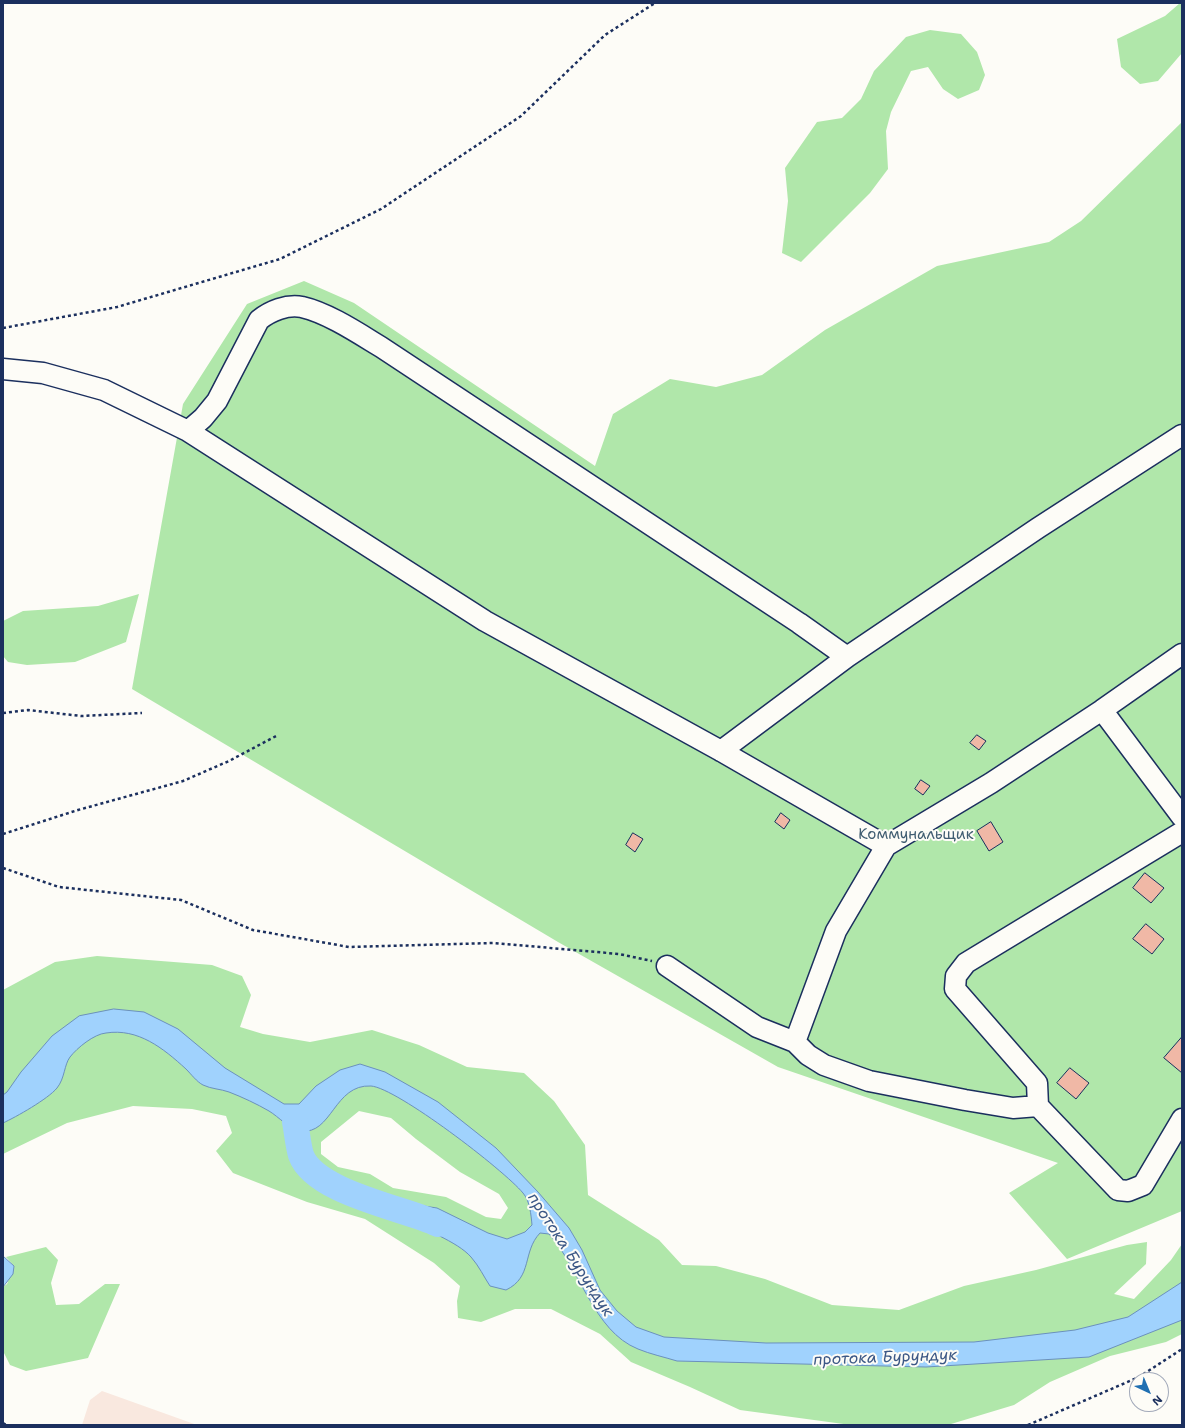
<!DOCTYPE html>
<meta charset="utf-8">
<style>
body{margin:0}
#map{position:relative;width:1185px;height:1428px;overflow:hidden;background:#fdfcf7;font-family:"Shantell Sans",sans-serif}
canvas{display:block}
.frame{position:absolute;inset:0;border:4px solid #1b2f5e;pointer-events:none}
.north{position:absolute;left:1129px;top:1372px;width:40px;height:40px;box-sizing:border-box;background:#fdfcf7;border:1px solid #a3aaba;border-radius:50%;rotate:136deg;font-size:11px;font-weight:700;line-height:16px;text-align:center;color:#1b2f5e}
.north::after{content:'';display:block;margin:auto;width:14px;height:18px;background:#1f6fb2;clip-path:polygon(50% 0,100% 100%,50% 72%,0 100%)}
</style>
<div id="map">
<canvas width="1185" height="1428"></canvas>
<div class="frame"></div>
<div class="north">N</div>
</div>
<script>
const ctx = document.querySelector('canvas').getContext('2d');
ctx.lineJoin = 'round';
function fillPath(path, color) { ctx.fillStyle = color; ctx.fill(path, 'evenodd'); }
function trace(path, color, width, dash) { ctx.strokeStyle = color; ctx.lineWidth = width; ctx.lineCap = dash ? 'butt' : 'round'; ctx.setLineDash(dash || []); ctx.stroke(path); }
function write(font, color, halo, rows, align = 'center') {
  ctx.font = font + ' "Shantell Sans",sans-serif'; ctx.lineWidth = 4; ctx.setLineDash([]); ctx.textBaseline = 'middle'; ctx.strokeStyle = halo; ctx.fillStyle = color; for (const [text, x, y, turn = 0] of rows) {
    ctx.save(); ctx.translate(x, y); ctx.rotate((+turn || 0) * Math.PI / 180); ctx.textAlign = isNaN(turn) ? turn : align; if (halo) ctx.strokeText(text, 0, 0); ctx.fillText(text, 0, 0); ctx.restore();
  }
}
fillPath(new Path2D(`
 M 102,1391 L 197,1425 L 82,1425 L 90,1400 Z`), '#f9e8df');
fillPath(new Path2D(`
 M 1180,3 L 1182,3 L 1182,53 L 1158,81 L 1140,84 L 1121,67 L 1117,39 L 1165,16 Z
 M 930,30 L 961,34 L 977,52 L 985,75 L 979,90 L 958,99 L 943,89 L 928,67 L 911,71 L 891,112 L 886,131 L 888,169 L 870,193 L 801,262 L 782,253 L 788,201 L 785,168 L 817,122 L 842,118 L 861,99 L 874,71 L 906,37 Z
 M 1182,122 L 1182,1211 L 1067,1259 L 1009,1193 L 1058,1163 L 778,1067 L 558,942 L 132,689 L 183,404 L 247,304 L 304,281 L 354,303 L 595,466 L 613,414 L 670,379 L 716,387 L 762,375 L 825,330 L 937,266 L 1049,242 L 1081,221 Z
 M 139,594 L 126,642 L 75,662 L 27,665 L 8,662 L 3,656 L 3,621 L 23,611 L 98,606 Z
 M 97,956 L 212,965 L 242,976 L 251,995 L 240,1027 L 263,1034 L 310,1042 L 372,1030 L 419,1045 L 467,1067 L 524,1073 L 554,1101 L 585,1145 L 588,1195 L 659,1240 L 682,1265 L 716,1266 L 765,1279 L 832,1305 L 899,1310 L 964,1286 L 1036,1270 L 1127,1245 L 1147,1242 L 1146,1264 L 1114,1294 L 1134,1299 L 1171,1260 L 1182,1244 L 1182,1334 L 1166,1342 L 1110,1356 L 1050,1382 L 1014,1405 L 951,1424 L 851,1425 L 740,1410 L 690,1387 L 631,1362 L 600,1334 L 551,1309 L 515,1309 L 481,1322 L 458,1318 L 457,1301 L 460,1286 L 434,1263 L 365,1219 L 307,1202 L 233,1173 L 216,1151 L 232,1133 L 226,1116 L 192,1109 L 133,1106 L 67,1123 L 3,1154 L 3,990 L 55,962 ZM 359,1111 L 391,1118 L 416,1139 L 460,1172 L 499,1194 L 508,1208 L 501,1219 L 486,1217 L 446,1197 L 393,1188 L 370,1174 L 338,1167 L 321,1154 L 321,1142 Z
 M 46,1247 L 58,1260 L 51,1283 L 56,1305 L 79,1304 L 105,1284 L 120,1284 L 88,1358 L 26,1371 L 10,1365 L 3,1351 L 3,1287 L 7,1284 L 14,1266 L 6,1257 Z`), '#b0e7aa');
const water = new Path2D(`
 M 114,1009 L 144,1012 L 178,1029 L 225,1068 L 284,1104 L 299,1104 L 316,1086 L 340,1070 L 360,1064 L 385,1072 L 438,1102 L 496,1148 L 538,1192 L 569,1228 L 582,1250 L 600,1290 L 617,1311 L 636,1327 L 664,1337 L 766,1343 L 974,1342 L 1075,1330 L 1128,1317 L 1182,1282 L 1182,1320 L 1089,1357 L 926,1367 L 677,1361 C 664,1357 650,1354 638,1349 C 593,1331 580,1268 549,1234 L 540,1233 C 522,1252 533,1277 506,1290 L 490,1286 C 484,1277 479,1266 471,1257 C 457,1241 423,1230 404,1217 L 405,1210 L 411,1204 L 437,1208 L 488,1233 L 507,1239 L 525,1232 L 532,1225 C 531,1215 530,1201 523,1193 C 504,1170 397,1088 371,1086 C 334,1084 332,1135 301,1131 C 289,1129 279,1117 269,1111 C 257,1104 242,1097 229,1092 C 221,1089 211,1089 203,1085 C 197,1082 191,1074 186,1069 C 163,1048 138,1028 106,1033 C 94,1034 77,1048 70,1057 C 64,1065 65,1078 57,1088 C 48,1099 16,1117 3,1123 L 3,1095 L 7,1092 L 21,1072 L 52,1036 L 79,1016 Z
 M 3,1256 L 14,1266 L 13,1274 L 3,1287 Z`);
fillPath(water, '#a0d2fd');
trace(water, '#6b91bd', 1);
trace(new Path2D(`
 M 295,1122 C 297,1132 298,1145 301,1155 C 315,1193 404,1208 438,1224`), '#a0d2fd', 26);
const building = new Path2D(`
 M 977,735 L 986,741 L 979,750 L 970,743 Z
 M 921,780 L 930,786 L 923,795 L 915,789 Z
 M 781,813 L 790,820 L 784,829 L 775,822 Z
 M 991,822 L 1003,842 L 989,851 L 977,831 Z
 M 633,833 L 643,839 L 635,852 L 626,845 Z
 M 1145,873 L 1164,888 L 1151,903 L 1133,888 Z
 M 1146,924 L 1164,939 L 1152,954 L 1133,939 Z
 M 1182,1037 L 1182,1073 L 1164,1058 Z
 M 1070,1068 L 1089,1083 L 1076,1099 L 1057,1083 Z`);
fillPath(building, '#f0b8a6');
trace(building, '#1b2f5e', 1);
const minor = new Path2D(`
 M 3,369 L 43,373 L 104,390 L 188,431 L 485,621 L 721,751 L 886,846
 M 188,431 L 203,418 L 217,401 L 259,320 C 270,311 287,304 302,307 C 328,313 358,333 381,347 L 799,623 L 847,657
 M 1102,710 L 1182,817
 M 721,751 L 847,657 L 1038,528 L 1182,435
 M 667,966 L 757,1027 L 795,1042 L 808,1055 L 824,1065 L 869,1081 L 965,1100 L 1013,1108 L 1038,1106 L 1118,1190 L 1128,1191 L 1143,1185 L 1182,1119
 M 795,1042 L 836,931 L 886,846 L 991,783 L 1102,710 L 1182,654
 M 1038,1106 L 1037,1083 L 955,989 L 956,976 L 966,963 L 1182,832`);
trace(minor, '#1b2f5e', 23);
trace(new Path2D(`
 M 3,328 L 117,307 L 280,259 L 381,209 L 521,116 L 605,35 L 655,3
 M 3,713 L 28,710 L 81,716 L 142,713
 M 3,834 L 78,810 L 183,781 L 229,761 L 278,735
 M 3,868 L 59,887 L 181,900 L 253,930 L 349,947 L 494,943 L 619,954 L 652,961
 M 3,1423 L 6,1425
 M 1028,1425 L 1139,1377 L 1182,1349`), '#1b2f5e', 2.5, [3, 3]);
trace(minor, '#fdfcf7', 20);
write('15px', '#405d71', '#fdfcf7', [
 ["Коммунальщик",916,835]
]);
write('italic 16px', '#3c5886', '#fdfcf7', [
 ["протока Бурундук",570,1255,57],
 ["протока Бурундук",885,1358,-2]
]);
</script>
